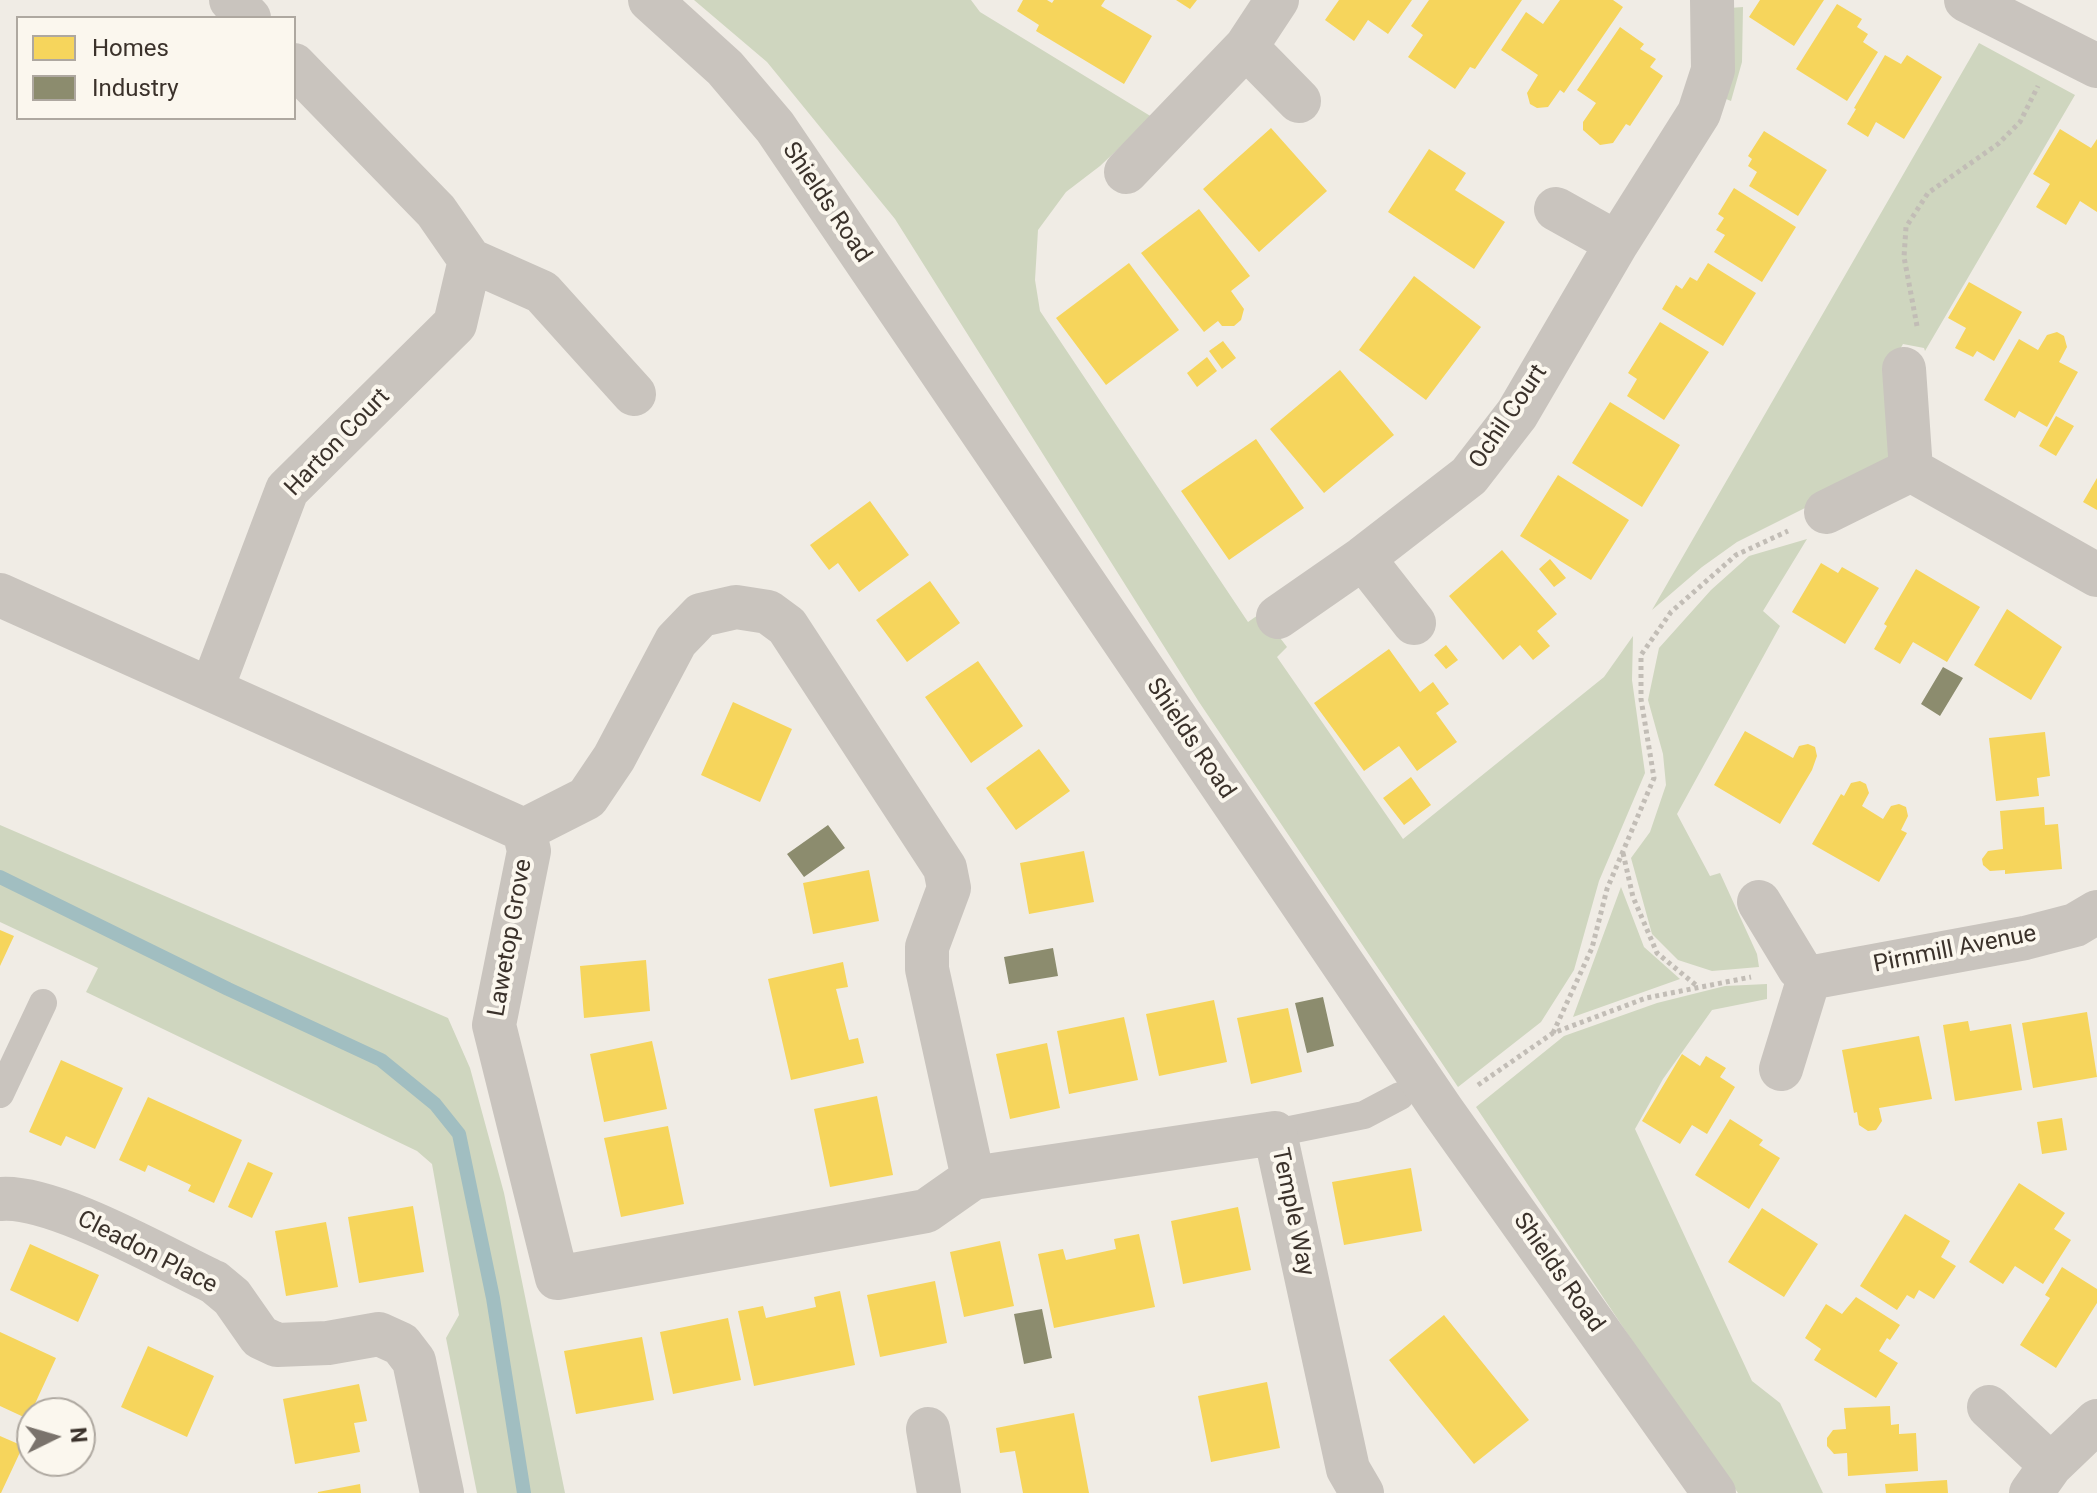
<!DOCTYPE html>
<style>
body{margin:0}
#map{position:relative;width:2097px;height:1493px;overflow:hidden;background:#f0ece5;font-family:Roboto,sans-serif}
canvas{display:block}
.legend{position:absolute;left:16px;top:16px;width:280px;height:104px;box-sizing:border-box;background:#fbf7ee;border:2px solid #aea8a0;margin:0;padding:10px 14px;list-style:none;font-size:24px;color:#3b322b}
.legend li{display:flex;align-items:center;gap:16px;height:40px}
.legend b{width:40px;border:2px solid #aea8a0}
.north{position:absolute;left:16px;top:1397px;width:80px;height:80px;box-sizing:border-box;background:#fbf7ee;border:2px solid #aea8a0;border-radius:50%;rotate:85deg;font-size:22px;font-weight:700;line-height:32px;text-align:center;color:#3b322b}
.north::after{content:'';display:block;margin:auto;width:28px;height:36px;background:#7a736c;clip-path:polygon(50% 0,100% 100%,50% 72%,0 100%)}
</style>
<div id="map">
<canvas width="2097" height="1493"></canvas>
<ul class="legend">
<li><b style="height:22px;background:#f6d55c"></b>Homes</li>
<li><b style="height:22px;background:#8c8c6e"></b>Industry</li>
</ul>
<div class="north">N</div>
</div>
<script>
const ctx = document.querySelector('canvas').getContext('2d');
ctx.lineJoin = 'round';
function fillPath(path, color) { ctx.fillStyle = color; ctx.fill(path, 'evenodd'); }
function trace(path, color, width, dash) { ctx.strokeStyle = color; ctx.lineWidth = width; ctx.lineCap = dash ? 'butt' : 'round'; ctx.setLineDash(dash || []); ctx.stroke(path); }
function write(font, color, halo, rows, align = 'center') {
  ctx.font = font + ' Roboto,sans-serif'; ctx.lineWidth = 8; ctx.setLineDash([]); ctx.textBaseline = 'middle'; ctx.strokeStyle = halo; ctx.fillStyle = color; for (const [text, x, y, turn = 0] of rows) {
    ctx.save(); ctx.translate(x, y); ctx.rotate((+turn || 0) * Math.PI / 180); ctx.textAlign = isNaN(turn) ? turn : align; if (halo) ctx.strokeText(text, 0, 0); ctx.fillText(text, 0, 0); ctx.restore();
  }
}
fillPath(new Path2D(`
 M 694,0 L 971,0 L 980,12 L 1152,117 L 1100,166 L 1066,192 L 1038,230 L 1035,280 L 1040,311 L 1248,622 L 1261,613 L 1287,647 L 1277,657 L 1403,839 L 1604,677 L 1633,636 L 1632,680 L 1645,773 L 1599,881 L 1574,970 L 1541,1022 L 1458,1087 L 1199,702 L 895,219 L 767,62 Z
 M 1743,7 L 1742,62 L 1731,101 L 1716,95 L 1729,8 Z
 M 1979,43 L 2075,95 L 1925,351 L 1924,348 L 1903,344 L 1884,378 L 1891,465 L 1737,542 L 1702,567 L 1652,610 Z
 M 1807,539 L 1763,611 L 1780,626 L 1677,814 L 1710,876 L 1720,873 L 1757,954 L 1759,967 L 1712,971 L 1678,960 L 1652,934 L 1631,858 L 1650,832 L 1666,785 L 1663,754 L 1648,700 L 1659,648 L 1711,590 L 1749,556 Z
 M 0,825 L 448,1018 L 470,1068 L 504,1193 L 565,1493 L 477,1493 L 446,1338 L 459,1315 L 432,1164 L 417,1151 L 86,992 L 98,968 L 0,922 Z
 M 1621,887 L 1644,947 L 1680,979 L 1573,1017 Z
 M 1767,984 L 1767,999 L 1712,1010 L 1663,1079 L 1635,1129 L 1752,1381 L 1780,1403 L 1823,1493 L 1738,1493 L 1657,1378 L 1476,1107 L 1564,1036 L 1657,1003 L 1725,986 Z`), '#cfd6bf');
fillPath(new Path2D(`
 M 1023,0 L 1047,0 L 1052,3 L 1054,0 L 1105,0 L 1101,6 L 1152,36 L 1124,84 L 1036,31 L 1039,25 L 1017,11 Z
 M 1176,0 L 1197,0 L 1190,9 Z
 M 1339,0 L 1412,0 L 1388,34 L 1368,20 L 1354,41 L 1325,20 Z
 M 1429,0 L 1522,0 L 1475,69 L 1470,67 L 1455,89 L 1408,57 L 1423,35 L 1411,26 Z
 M 1560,0 L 1613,0 L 1623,7 L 1564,93 L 1560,90 L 1548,107 L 1537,108 L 1530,104 L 1527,93 L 1538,75 L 1501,50 L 1526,12 L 1543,24 Z
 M 1760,0 L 1824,0 L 1794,46 L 1749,17 Z
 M 1837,4 L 1862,19 L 1857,27 L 1868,34 L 1863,42 L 1878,52 L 1847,101 L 1796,69 Z
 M 1620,27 L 1644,44 L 1640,49 L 1656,59 L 1650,67 L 1663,76 L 1630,126 L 1626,124 L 1613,143 L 1600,145 L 1583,130 L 1583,122 L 1596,103 L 1577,90 Z
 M 1885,55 L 1901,64 L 1907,55 L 1942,77 L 1904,139 L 1876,122 L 1868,137 L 1847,124 L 1856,109 L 1854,108 Z
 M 1271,128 L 1327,191 L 1259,252 L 1203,189 Z
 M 2060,129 L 2091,148 L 2097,139 L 2097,212 L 2080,201 L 2066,225 L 2036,207 L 2050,184 L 2033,174 Z
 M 1764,131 L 1827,170 L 1798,216 L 1749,186 L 1757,172 L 1748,166 L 1752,159 L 1748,156 Z
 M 1429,149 L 1466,173 L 1455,190 L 1505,222 L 1474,269 L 1388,212 Z
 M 1734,188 L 1796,227 L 1762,282 L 1714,252 L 1725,235 L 1716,230 L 1724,218 L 1718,214 Z
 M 1199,209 L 1250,276 L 1231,291 L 1244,309 L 1241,320 L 1234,326 L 1222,326 L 1218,321 L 1204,332 L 1141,253 Z
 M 1129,263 L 1179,330 L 1106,385 L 1056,318 Z
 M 1708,263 L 1756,293 L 1723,346 L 1662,309 L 1676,285 L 1682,289 L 1690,277 L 1697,281 Z
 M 1414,276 L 1481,327 L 1426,400 L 1359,350 Z
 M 1969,282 L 2022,312 L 1994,361 L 1977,351 L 1973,357 L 1955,348 L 1966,328 L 1948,318 Z
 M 1660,322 L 1709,352 L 1664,420 L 1627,396 L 1637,379 L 1628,373 Z
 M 2057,332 L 2064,336 L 2067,347 L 2059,362 L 2078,372 L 2047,427 L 2019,411 L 2015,418 L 1984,400 L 2019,339 L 2038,350 L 2047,335 Z
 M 1223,341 L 1236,358 L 1222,369 L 1209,351 Z
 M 1207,357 L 1217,371 L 1197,387 L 1187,373 Z
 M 1340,370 L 1394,435 L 1324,493 L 1270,429 Z
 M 1610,402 L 1680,445 L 1642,507 L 1572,463 Z
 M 2056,416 L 2074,426 L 2056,456 L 2039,446 Z
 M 1256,439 L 1304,508 L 1229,560 L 1181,491 Z
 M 1558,475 L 1629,520 L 1591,580 L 1520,536 Z
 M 2097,478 L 2097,510 L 2083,502 Z
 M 870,501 L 909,555 L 859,592 L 838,563 L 829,570 L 810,545 Z
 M 1502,550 L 1557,614 L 1537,631 L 1550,646 L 1533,660 L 1520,645 L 1503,660 L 1449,596 Z
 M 1550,559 L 1566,578 L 1554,587 L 1539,569 Z
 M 1821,563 L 1838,573 L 1842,567 L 1879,588 L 1845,644 L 1792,612 Z
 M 1916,569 L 1980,607 L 1947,662 L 1913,642 L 1900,664 L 1874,649 L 1887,626 L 1884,624 Z
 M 930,581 L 960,623 L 907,662 L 876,620 Z
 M 2007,609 L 2062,647 L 2031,700 L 1974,665 Z
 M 1446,645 L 1458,660 L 1446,669 L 1434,655 Z
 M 1389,649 L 1420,692 L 1433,682 L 1449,704 L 1436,713 L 1457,742 L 1417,771 L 1399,746 L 1364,771 L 1314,703 Z
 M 978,661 L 1023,726 L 971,763 L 925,697 Z
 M 733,702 L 792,729 L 760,802 L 701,775 Z
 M 1745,731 L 1793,758 L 1799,746 L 1808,744 L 1815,747 L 1817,756 L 1812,770 L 1780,824 L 1714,785 Z
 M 2045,732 L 2050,776 L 2037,778 L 2039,796 L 1996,801 L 1989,738 Z
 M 1039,749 L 1070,791 L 1016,830 L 986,788 Z
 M 1411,777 L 1431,805 L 1404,825 L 1383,798 Z
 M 1860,781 L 1866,784 L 1869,793 L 1862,806 L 1883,819 L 1891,806 L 1899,804 L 1906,807 L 1908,816 L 1901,830 L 1907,833 L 1879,882 L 1812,844 L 1841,794 L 1844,796 L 1851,783 Z
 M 2044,807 L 2045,825 L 2058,824 L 2062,869 L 2005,874 L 2005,870 L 1990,871 L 1983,865 L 1982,859 L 1988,851 L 2003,849 L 2000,811 Z
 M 1084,851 L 1094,902 L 1029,914 L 1020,863 Z
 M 869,870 L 879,921 L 813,934 L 803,883 Z
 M 0,930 L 14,936 L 0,966 Z
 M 646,960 L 650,1011 L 584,1018 L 580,966 Z
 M 843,962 L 848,987 L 836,989 L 849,1040 L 858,1038 L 864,1063 L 791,1080 L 768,979 Z
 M 1214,1000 L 1227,1062 L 1159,1076 L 1146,1014 Z
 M 1288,1008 L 1302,1072 L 1251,1084 L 1237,1018 Z
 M 2087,1012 L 2097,1077 L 2033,1088 L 2022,1023 Z
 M 1124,1017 L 1138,1080 L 1069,1094 L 1057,1031 Z
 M 1968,1021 L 1970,1031 L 2011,1024 L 2022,1090 L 1955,1101 L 1943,1025 Z
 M 1919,1036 L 1932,1099 L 1879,1108 L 1882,1121 L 1876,1130 L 1868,1131 L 1859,1125 L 1857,1112 L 1854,1113 L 1842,1050 Z
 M 652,1041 L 667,1109 L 604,1122 L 590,1054 Z
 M 1047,1043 L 1060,1108 L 1010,1119 L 996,1054 Z
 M 1682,1054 L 1700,1066 L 1706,1056 L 1726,1068 L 1720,1077 L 1735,1087 L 1707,1134 L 1692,1125 L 1680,1144 L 1642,1121 Z
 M 61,1060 L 123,1088 L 95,1149 L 66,1136 L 61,1146 L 29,1132 Z
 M 877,1096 L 893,1175 L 830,1187 L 814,1109 Z
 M 148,1097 L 242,1140 L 214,1203 L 188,1191 L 191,1185 L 148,1165 L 145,1172 L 119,1160 Z
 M 2062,1118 L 2067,1150 L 2042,1154 L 2037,1122 Z
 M 1730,1119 L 1763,1140 L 1759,1145 L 1780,1158 L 1749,1209 L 1695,1175 Z
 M 668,1126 L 684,1204 L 621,1217 L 604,1138 Z
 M 248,1162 L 273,1173 L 252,1218 L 228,1207 Z
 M 1411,1168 L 1422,1231 L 1344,1245 L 1332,1182 Z
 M 2019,1183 L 2065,1213 L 2054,1229 L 2071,1240 L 2043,1284 L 2015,1266 L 2003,1284 L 1969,1262 Z
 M 413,1206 L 424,1272 L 359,1283 L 348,1217 Z
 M 1238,1207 L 1251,1270 L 1183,1284 L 1171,1221 Z
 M 1762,1208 L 1818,1244 L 1784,1297 L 1728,1262 Z
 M 1905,1214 L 1950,1241 L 1941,1257 L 1956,1266 L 1934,1299 L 1919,1290 L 1914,1299 L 1907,1295 L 1897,1310 L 1860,1286 Z
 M 326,1222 L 338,1287 L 286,1296 L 275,1231 Z
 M 1139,1234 L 1155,1307 L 1054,1328 L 1038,1254 L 1063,1249 L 1066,1260 L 1116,1249 L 1114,1239 Z
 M 1000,1241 L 1014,1306 L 964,1317 L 950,1252 Z
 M 30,1244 L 99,1275 L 78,1322 L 10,1290 Z
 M 2062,1267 L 2097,1289 L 2097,1303 L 2056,1368 L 2020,1345 L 2050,1298 L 2045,1295 Z
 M 935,1281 L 947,1343 L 880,1357 L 867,1295 Z
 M 840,1291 L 855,1365 L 754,1386 L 738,1311 L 763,1306 L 766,1318 L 816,1307 L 814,1297 Z
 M 1856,1297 L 1900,1325 L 1890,1340 L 1887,1338 L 1879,1351 L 1898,1363 L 1876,1398 L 1814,1360 L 1821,1349 L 1805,1338 L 1826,1304 L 1842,1314 Z
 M 1444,1315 L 1529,1420 L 1474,1464 L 1389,1360 Z
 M 728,1318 L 741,1380 L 673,1394 L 660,1332 Z
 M 0,1332 L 56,1358 L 28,1419 L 0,1406 Z
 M 642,1337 L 654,1400 L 576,1414 L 564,1351 Z
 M 148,1346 L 214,1376 L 187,1437 L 121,1407 Z
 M 1267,1382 L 1280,1448 L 1211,1462 L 1198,1396 Z
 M 359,1384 L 367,1421 L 354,1423 L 360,1452 L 295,1464 L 283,1399 Z
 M 1890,1406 L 1891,1425 L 1899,1424 L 1899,1434 L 1916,1433 L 1918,1471 L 1848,1476 L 1847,1453 L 1834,1454 L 1827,1446 L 1827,1438 L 1833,1430 L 1846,1429 L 1844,1408 Z
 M 1074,1413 L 1089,1493 L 1023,1493 L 1015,1451 L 1000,1453 L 996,1428 Z
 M 0,1436 L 23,1446 L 1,1493 L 0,1493 Z
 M 1947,1480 L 1948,1493 L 1886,1493 L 1885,1484 Z
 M 360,1484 L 361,1493 L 318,1493 L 318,1492 Z`), '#f6d55c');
fillPath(new Path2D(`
 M 1943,667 L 1963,678 L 1940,716 L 1921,704 Z
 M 828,825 L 845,848 L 804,877 L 787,854 Z
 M 1053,948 L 1058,976 L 1009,984 L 1004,957 Z
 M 1323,997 L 1334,1046 L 1307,1053 L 1295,1003 Z
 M 1042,1309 L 1052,1358 L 1024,1364 L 1014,1314 Z`), '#8c8c6e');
trace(new Path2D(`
 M 0,877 L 228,989 L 381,1060 L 435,1104 L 459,1134 L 493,1298 L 524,1493`), '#a1bec1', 14);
trace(new Path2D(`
 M 1917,326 L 1904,257 L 1906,227 L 1928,193 L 1998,144 L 2020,122 L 2038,86
 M 1623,853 L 1633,897 L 1657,953 L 1697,986
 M 1553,1033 L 1592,948 L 1607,889 L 1654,778 L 1641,699 L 1641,655 L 1671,612 L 1736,555 L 1788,531
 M 1478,1085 L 1553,1033 L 1646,998 L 1751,977`), '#c2bdb6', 5, [4, 4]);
trace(new Path2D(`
 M 0,1094 L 43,1003
 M 1275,1133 L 1364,1115 L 1400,1096`), '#c9c4be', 28);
trace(new Path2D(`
 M 231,0 L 249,18
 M 650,0 L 725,68 L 775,127 L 1442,1110 L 1714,1493
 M 1966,0 L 2097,66
 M 1246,47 L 1299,101
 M 1126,172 L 1246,47 L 1277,0
 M 1556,209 L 1617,243
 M 470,260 L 542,292 L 634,394
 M 1911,470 L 2097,575
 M 1826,512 L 1911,470 L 1904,369
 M 1363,558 L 1414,623
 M 0,595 L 524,830 L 529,851 L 494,1025 L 557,1278 L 926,1211 L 973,1178 L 1275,1133 L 1348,1469 L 1362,1493
 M 1278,617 L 1363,558 L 1469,476 L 1517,414 L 1617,243 L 1699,113 L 1713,70 L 1712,0
 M 212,688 L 287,490 L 455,324 L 470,260 L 436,211 L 294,65
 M 524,830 L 587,798 L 614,758 L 676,641 L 701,615 L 736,607 L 768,612 L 787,626 L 945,868 L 949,888 L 927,947 L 927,969 L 973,1178
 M 1759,902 L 1799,968 L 1809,978 L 1781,1069
 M 1809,978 L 2025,938 L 2075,925 L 2097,912
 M 0,1199 C 52,1194 163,1258 214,1282 L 232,1297 L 260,1337 L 277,1345 L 328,1343 L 379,1334 L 401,1344 L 414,1361 L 442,1493
 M 1989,1407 L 2051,1465
 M 928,1429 L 939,1493
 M 2031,1493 L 2051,1465 L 2097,1421`), '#c9c4be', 44);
write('24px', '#3b322b', '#fbf7ee', [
 ["Shields Road",826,203,56],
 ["Ochil Court",1509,417,-56],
 ["Harton Court",338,443,-46],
 ["Shields Road",1190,739,56],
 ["Lawetop Grove",511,938,-80],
 ["Pirnmill Avenue",1955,950,-11],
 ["Temple Way",1292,1212,78],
 ["Cleadon Place",147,1253,27],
 ["Shields Road",1558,1273,55]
]);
</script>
